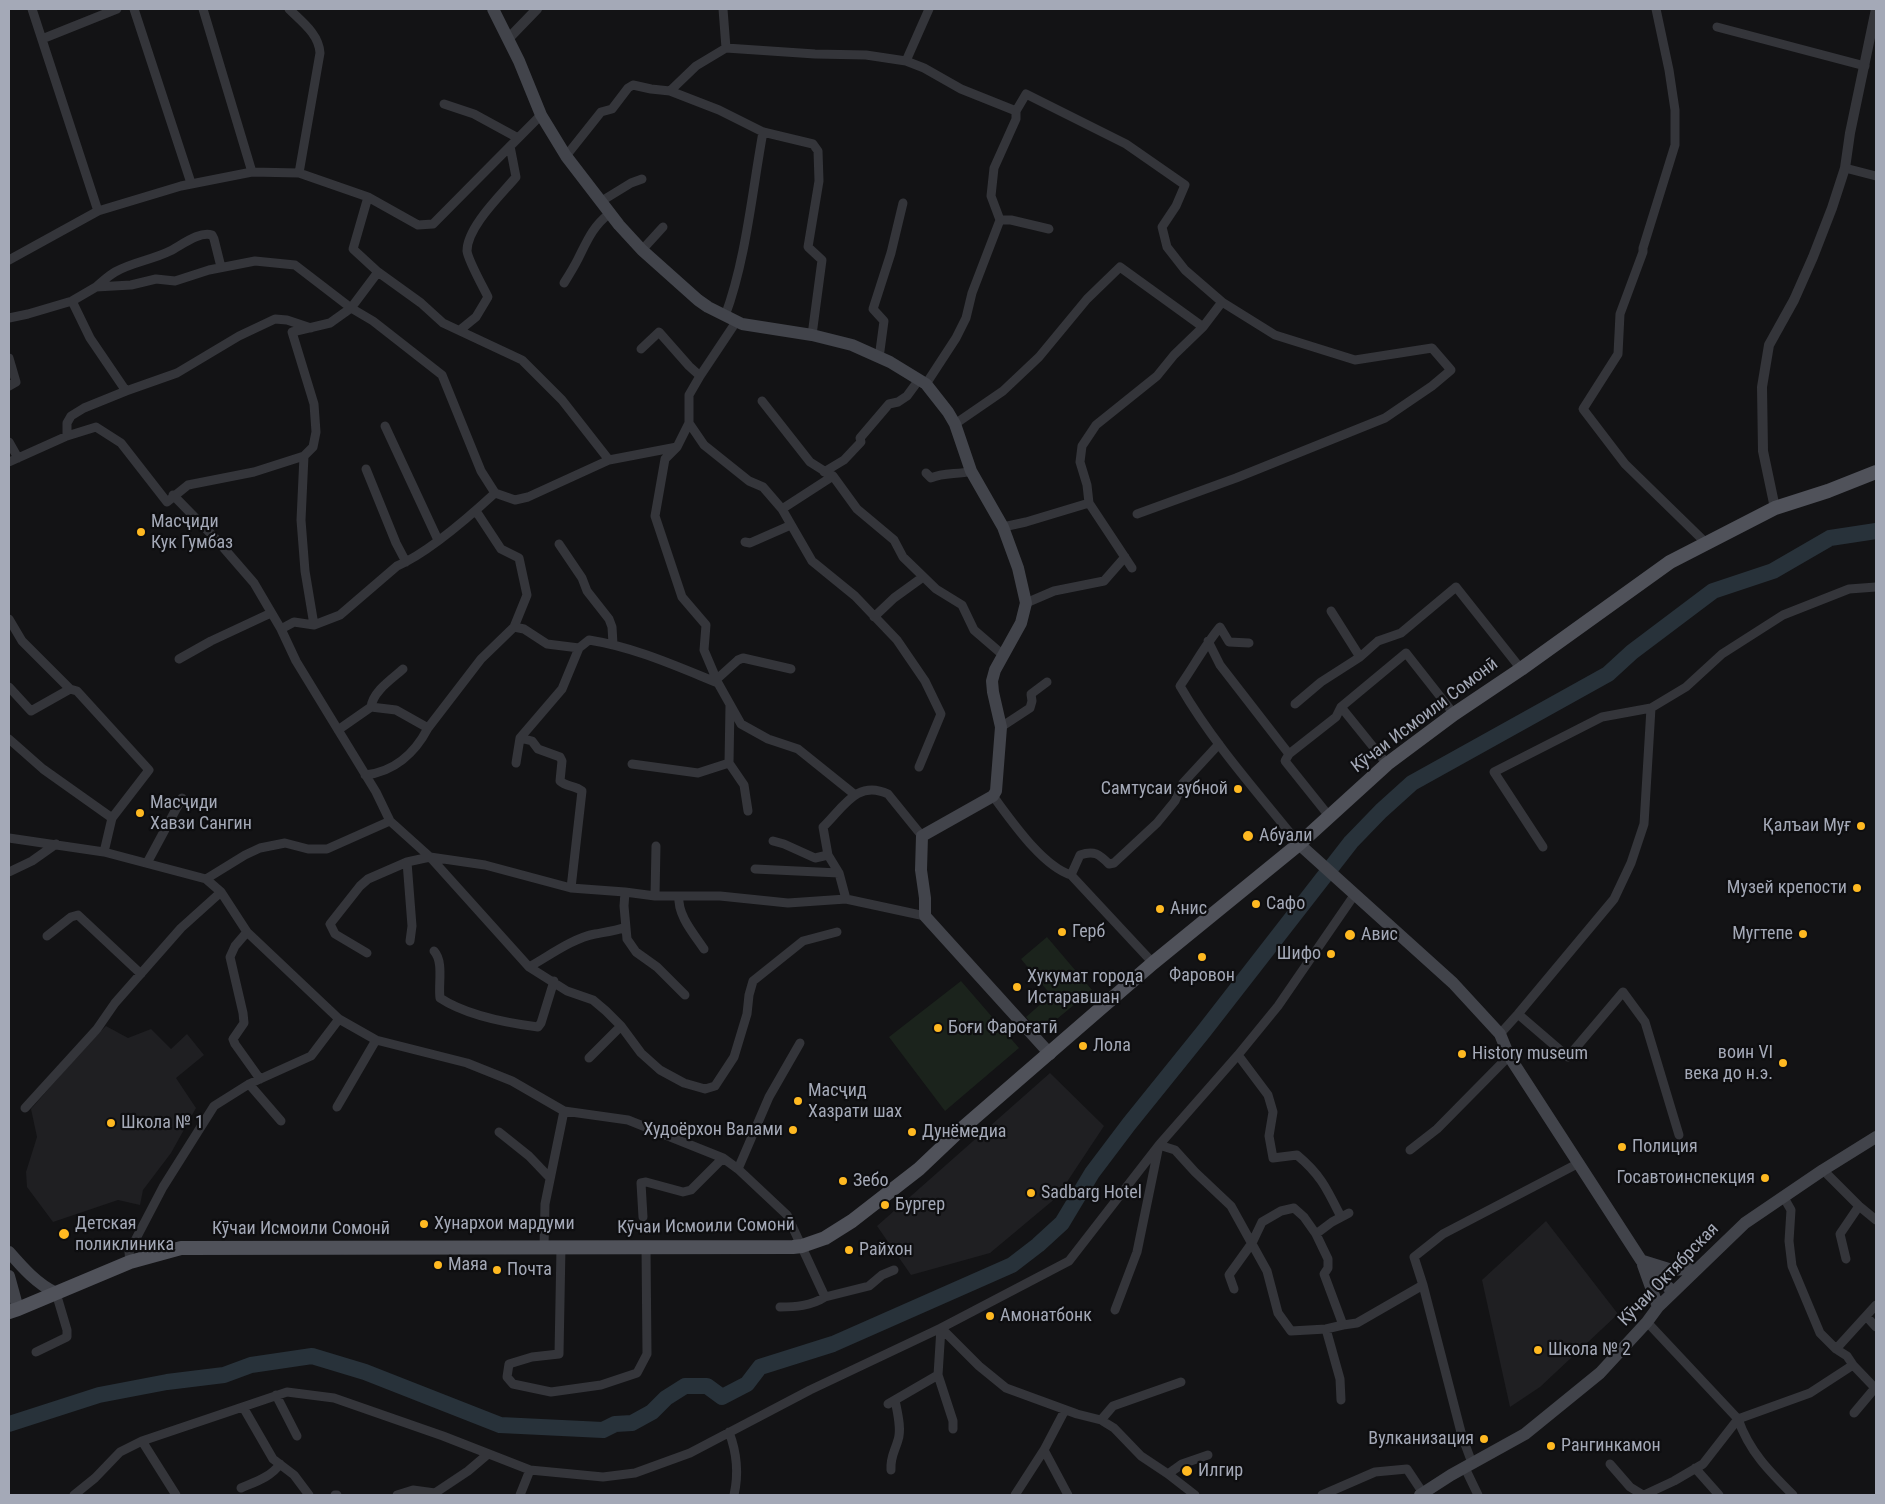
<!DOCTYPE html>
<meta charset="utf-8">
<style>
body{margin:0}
#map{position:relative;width:1885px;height:1504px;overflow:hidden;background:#131315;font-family:"Roboto Condensed",sans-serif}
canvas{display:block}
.frame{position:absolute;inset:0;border:10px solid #a4a9b7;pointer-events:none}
</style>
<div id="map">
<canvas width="1885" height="1504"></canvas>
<div class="frame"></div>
</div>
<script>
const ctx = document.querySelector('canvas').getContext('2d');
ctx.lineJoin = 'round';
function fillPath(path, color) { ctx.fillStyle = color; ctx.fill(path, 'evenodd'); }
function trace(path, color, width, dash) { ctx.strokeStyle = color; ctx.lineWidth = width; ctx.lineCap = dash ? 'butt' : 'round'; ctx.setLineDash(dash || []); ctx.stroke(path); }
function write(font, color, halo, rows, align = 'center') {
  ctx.font = font + ' "Roboto Condensed",sans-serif'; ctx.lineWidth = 4.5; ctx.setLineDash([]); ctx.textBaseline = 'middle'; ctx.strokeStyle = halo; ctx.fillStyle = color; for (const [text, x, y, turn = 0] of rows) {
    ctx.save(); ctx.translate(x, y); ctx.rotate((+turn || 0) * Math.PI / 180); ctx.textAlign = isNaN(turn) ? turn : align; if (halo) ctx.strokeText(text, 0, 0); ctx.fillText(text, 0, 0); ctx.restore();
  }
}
fillPath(new Path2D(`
 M 106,1026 L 128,1038 L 151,1029 L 171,1049 L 187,1034 L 204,1055 L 176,1078 L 196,1108 L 171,1153 L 143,1190 L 140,1205 L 118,1200 L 53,1222 L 27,1187 L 26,1172 L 37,1137 L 31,1109 L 86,1046 Z
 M 1050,1073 L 1104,1126 L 1057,1197 L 990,1253 L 911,1275 L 877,1226 Z
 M 1546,1221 L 1618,1314 L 1540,1387 L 1510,1407 L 1482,1280 Z`), '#1f1f22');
fillPath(new Path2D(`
 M 1047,937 L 1092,990 L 1040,1033 L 1026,1017 L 1051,995 L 1021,959 Z
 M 961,981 L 1019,1048 L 945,1111 L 889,1037 Z`), '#1b231c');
trace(new Path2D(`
 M 9,1424 L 99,1395 L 167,1382 L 224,1375 L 251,1365 L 312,1356 L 365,1372 L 500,1425 L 603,1430 L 615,1424 L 632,1423 L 652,1412 L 666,1398 L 685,1386 L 707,1386 L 722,1397 L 747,1384 L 760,1367 L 833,1344 L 1012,1265 L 1038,1245 L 1062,1223 L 1092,1173 L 1129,1124 L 1204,1031 L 1351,842 L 1381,811 L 1412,783 L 1608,674 L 1632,652 L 1713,591 L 1773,571 L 1830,538 L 1876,531`), '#28323a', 16);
trace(new Path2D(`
 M 32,9 L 98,211
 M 134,9 L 191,183
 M 203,9 L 252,172
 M 289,9 C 302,22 319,34 320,53 L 299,173 L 368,197 L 418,225 L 433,224 L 541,115
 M 723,9 L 726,48
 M 1656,9 L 1669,70 L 1675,110 L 1675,145 L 1643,248 L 1643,252 L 1620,314 L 1618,354 L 1583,409 L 1625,464 L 1706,543
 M 1717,27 L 1865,66
 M 42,39 L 117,9
 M 906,61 L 929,9
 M 670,91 L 696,66 L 726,48 L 815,54 L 866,55 L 906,61 L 924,68 L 961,89 L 1016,111 L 1016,119 L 994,168 L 991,196 L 1000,220 L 972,293 L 966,318 L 956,338 L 926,384
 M 444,104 L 474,114 L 518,138
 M 1016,111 L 1026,94 L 1126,144 L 1185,185 L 1176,206 L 1162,227 L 1167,247 L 1185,270 L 1222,302
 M 566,156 L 601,112 L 612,109 L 628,88 L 633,85 L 651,89 L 670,91 L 719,110 L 763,132 L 813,144 L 818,151 L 819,181 L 808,247 L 822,260 L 812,335
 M 1845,168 L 1876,176
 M 368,197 L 353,249 L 378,272 L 421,303 L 443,323 L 522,360 L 562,400 L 609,460
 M 600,202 L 631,183 L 642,179
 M 1000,220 L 1011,220 L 1049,229
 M 642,250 L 663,227
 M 9,260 L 98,211 L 181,186 L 252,172 L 299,173
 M 564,283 C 569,275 574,267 578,259 C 587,241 593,226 609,214
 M 96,287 C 102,282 108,276 115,272 C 132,262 152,260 170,251 C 182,245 199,231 212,235 L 214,239 L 221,267
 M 72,301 L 90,338 L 126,391
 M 725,316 C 746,260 752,192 763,132
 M 9,318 L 28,314 L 72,301 L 96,287 L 131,285 L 156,279 L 175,281 L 209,270 L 255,261 L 295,265 L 351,308 L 373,321 L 442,375 L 481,471 L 495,493 L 515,500 L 528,497 L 609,460 L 677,447
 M 736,322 L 700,376 L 689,395 L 689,423 L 677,447 L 665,459 L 655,516 L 682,597 L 706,625 L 704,650 L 718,683 L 741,724 L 768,739 L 798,749 L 854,794
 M 460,330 L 476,317 L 488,297 C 483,287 468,260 467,251 C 467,227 501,195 516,177 L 510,146
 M 641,349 L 659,332 L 689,366 L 700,376
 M 9,358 L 16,382 L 9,386
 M 879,358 L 884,321 L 873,309 L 891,253 L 903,203
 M 762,401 L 810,462 L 829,474
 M 689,423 L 704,445 L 749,481 L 763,487 L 782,509 L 812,561 L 855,596 L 897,640 L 925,681 L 941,714 L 919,767
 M 955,424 L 1003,391 L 1039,357 L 1087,299 L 1120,267 L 1203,327 L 1222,302 L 1275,335 L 1355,360 L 1432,348 L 1451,370 L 1432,386 L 1385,418 L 1236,478 L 1137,514
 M 385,426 L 438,540
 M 67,436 L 67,423 L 71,416 L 84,408 L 126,391 L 177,373 L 239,336 L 275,319 L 287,320 L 311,328
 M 9,442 L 18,458
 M 304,456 L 301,520 L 305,571 L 314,625
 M 9,462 L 67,436 L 96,427 L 121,443 L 167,502 L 188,485 L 254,472 L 304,456 L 313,447 L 316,432 L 314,404 L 292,332 L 330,323 L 351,308 L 378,272
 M 366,469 L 396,543 L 406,562
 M 824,472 L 844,460 L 861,442 L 860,438 L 889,404 L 898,402 L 907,396 L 918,381
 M 926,473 L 931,478 C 944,472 958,475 971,471
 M 173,495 L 215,538 L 254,583 L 281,629 L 296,661 L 376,792 L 390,821 L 430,857 L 529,967 L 567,991 L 593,1000 L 606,1011 L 621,1026 L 641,1053 L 660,1070 L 684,1083 L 705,1089 L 715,1086 L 734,1057 L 747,1014 L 749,995 L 753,981 L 803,941 L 837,932
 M 1089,503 L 1087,485 L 1080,462 L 1082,446 L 1096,425 L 1157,376 L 1174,355 L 1203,327
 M 782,509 L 833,476 L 857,509 L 894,540 L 903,557 L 936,589 L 962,605 L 974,630 L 1003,655
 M 1003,527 L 1026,522 L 1089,503 L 1132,568
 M 745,542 L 750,543 L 791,525
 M 559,544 L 582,578 L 587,591 L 609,619 L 612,627 L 613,644
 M 1026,603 L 1054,591 L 1104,581 L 1125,557
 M 1331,611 L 1360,657
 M 874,617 L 894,598 L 923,577
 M 9,619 L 22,641 L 70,689 L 77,691 L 149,770 L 112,818 L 104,852
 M 514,627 L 524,629 L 547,644 L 579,648
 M 281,629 L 294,622 L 314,625 L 340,615 L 397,566 C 428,553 470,516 495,493
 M 1208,641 L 1220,665 L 1289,754
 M 1249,643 L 1229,642 L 1220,627 C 1205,645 1194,666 1180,686 C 1213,743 1258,793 1299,844
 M 179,659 L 211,641 L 271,613
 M 717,679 L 738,660 L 743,658 L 791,669
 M 9,687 L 31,711 L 70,689
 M 1295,704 L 1321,682 L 1360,657 L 1378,641 L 1401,633 L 1456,587 L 1521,669
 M 371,707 C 373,691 392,679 403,669
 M 1341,707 L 1406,653 L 1454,714
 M 1001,727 L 1030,708 L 1032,701 L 1031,694 L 1047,682
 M 338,730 L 371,707 L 396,710 L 428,728 L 481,659 L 514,627 L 527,595 L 519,558 L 501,549 L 476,511
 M 520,738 L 532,741 L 538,749 L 560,757 L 562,761 L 560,781 C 566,787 575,785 582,791 L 571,888
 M 9,739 L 43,769 L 112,818
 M 516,763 L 520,738 L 562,689 L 579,648 L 589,640 C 634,647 676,666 718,683
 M 729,763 L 744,785 L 748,811
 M 632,764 L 698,773 L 729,763 L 730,705
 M 365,775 C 394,772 415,753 428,728
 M 993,796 C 1011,820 1042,866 1071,875 L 1080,855 C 1094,850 1099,854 1109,864 L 1114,863 L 1157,823 L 1175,801 L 1183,783 L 1219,744
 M 1329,816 L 1285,761 L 1289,754 L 1336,717 L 1341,707 L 1387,764
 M 9,838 L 104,852 L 206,879 L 221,892 L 247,932 L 339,1019 L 376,1040 L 467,1063 L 512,1081 L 564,1111 L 628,1120 L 723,1158 L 738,1169 L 787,1215 L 825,1297 C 811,1306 795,1307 780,1307
 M 773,841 L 784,844 L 815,858 L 828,855
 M 1543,847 L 1494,772 L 1602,717 L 1651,708 L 1686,687 L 1722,654 L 1783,615 L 1849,589 L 1876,587
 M 147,863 L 182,798
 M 755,869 L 839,873
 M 9,872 L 32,861 L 56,844
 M 1071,875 L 1153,963
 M 206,879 L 245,855 L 260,848 L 285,843 L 308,849 L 327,849 L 390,821
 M 625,892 L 624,906 L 627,939 L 636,952 L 657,967 L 685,995
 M 655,896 L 656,846
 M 679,896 C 677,915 694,934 704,949
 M 846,899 L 839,873 L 828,855 L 823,827 C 843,808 857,779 888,794 L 922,836
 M 247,932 L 235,946 L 230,957 L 243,1013 L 244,1023 L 233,1039 L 235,1044 L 260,1079
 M 47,936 L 71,917 L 78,915 L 141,974
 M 410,941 L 412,926 L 407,862 L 430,857 L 485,865 L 571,888 L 625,892 L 655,896 L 720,896 L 788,903 L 846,899 L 925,916
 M 434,951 C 444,962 438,984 440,998 C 467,1016 507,1023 538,1027 L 541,1023 L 554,981
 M 367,953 L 335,934 L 330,924 L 360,886 L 368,879 L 407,862
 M 529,967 C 549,956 573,938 595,934 C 606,932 615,931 626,927
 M 1518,1014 L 1568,1057 L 1623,992 L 1645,1022 L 1679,1135
 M 1500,1034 L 1518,1014 L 1614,899 L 1631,863 L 1644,824 L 1651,708
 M 1238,1055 L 1268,1095 L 1273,1112 L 1269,1136 L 1273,1158 L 1297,1155 C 1321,1175 1327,1189 1341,1217
 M 589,1058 L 621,1026
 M 249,1084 L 281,1121
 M 337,1107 L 376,1040
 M 25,1108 L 97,1029 L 115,1003 L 181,928 L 221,892
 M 499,1132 L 529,1156 L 550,1178
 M 1410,1150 L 1437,1129 L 1509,1056
 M 738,1169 L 769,1097 L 800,1043
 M 1823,1170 L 1859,1206 L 1876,1220
 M 1783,1196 L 1791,1210 L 1789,1241 L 1792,1266 L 1820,1333 L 1836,1349
 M 643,1217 L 641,1183 L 646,1182 L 683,1192 L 691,1190 L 723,1158
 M 1316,1234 L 1332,1222 L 1349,1213
 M 544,1247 L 545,1204 L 564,1111
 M 561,1247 L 559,1354 L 532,1357 L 509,1364 L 507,1377 L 513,1384 L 551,1392 L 601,1385 L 637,1373 L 647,1354 L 646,1247
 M 1846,1259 L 1840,1234 L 1859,1206
 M 130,1262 L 129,1252 L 163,1187 L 214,1106 L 249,1084 L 311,1056 L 339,1019
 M 1423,1285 L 1414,1257 L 1443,1234 L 1577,1164
 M 1234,1289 L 1229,1275 L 1252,1243 L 1262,1222 L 1281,1211 L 1294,1208 L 1304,1217 L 1316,1234 L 1328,1259 L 1328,1268 L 1324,1274 L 1343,1325
 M 825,1297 L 869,1286 L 882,1275 L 894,1270
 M 1115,1310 L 1137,1252 L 1159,1145 L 1175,1150 L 1195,1172 L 1231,1206 L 1267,1271 L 1278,1313 L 1291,1331 L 1326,1329 L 1343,1325 L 1357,1323 L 1423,1285 L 1462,1436 L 1472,1463
 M 1866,1316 L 1876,1327
 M 1647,1322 L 1738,1419 L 1810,1393 L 1853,1365 L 1847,1356 L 1836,1349 L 1876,1305
 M 941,1328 L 979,1366 L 1006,1388 L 1077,1414 L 1101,1420 L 1114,1428 L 1141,1456 L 1168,1474 L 1195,1495
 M 941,1328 L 938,1375 L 953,1421 L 953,1429
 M 1326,1329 L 1340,1379 L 1341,1400
 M 36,1352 L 67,1337 L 67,1330 L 56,1293
 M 1853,1365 L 1875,1388 L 1854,1413
 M 276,1395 L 297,1436
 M 888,1404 L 938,1375
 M 243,1407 L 273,1459 L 294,1475 L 309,1495
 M 1065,1410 L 1044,1450 L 1068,1495
 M 1738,1419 C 1749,1451 1769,1471 1793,1495
 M 1101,1420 L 1113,1406 L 1181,1382
 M 729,1432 C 737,1453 739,1473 734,1495
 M 142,1441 L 176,1495
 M 1610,1464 L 1630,1487 L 1643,1495
 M 1465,1468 L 1478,1495
 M 1695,1468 L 1719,1495
 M 891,1470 C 890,1457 895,1451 898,1440 C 902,1429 897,1411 895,1400
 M 1168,1474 L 1182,1464 L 1208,1455
 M 241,1488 C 255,1482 271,1477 280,1464
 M 74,1495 L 95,1478 L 120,1452 L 142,1441 L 287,1392 L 334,1398 L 443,1436 L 530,1470 L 603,1477 L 635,1473 L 690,1453 L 810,1390 L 941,1328 L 1069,1261 L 1159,1145 L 1238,1055 L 1278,1006 L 1355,894
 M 335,1495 L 337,1495
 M 397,1495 L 413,1490 L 435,1493 L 468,1471 L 488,1454
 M 520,1495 L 530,1470
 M 1015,1495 L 1044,1450
 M 1322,1495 L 1375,1472 L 1407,1469 L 1423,1493
 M 1644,1495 L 1674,1481 L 1703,1464 L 1738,1419`), '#34353a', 9);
trace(new Path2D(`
 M 508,39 L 537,9
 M 1775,508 L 1763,451 L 1762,387 L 1769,345 L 1794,300 L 1813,257 L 1832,208 L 1845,168 L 1850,133 L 1876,9`), '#34353a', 10);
trace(new Path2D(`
 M 493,9 L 519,61 L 541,115 L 566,156 L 619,225 L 642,250 L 698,300 L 708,307 L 742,324 L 812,335 L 852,345 L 890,362 L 926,384 L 948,412 L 955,424 L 971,471 L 1003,527 L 1018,568 L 1026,603 L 1021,623 L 995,670 L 992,681 L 993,692 L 1001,727 L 996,791 L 993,796 L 922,836 L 921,870 L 925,898 L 925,916 L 1050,1054
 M 1299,844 L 1453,983 L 1500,1034 L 1509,1056 L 1641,1260 L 1673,1292
 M 9,1252 C 23,1268 37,1284 56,1293
 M 1643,1261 L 1672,1270 L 1697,1268
 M 1643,1265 L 1658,1307
 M 9,1276 L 18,1309
 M 1420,1495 L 1451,1475 L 1525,1434 L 1600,1373 L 1647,1322 L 1658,1307 L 1745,1223 L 1823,1170 L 1876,1137`), '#42444b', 12);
trace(new Path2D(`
 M 9,1312 L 18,1309 L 130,1262 L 181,1248 L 793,1247 L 802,1246 L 825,1238 L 852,1221 L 919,1169 L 958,1132 L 1153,963 L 1299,844 L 1387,764 L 1454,714 L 1521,669 L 1670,562 L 1775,508 L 1828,491 L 1876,472`), '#50525a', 14);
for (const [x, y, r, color] of [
 [141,532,5,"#ffb921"],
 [1238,789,5,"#ffb921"],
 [140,813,5,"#ffb921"],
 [1861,826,5,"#ffb921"],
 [1248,836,6,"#ffb921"],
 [1857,888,5,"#ffb921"],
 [1256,904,5,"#ffb921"],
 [1160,909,5,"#ffb921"],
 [1062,932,5,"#ffb921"],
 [1803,934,5,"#ffb921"],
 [1350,935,6,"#ffb921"],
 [1331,954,5,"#ffb921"],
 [1202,957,5,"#ffb921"],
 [1017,987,5,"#ffb921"],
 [938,1028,5,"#ffb921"],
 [1083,1046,5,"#ffb921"],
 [1462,1054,5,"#ffb921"],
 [1783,1063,5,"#ffb921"],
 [798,1101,5,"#ffb921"],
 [111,1123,5,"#ffb921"],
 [793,1130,5,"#ffb921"],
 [912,1132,5,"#ffb921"],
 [1622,1147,5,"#ffb921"],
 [1765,1178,5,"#ffb921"],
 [843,1181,5,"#ffb921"],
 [1031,1193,5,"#ffb921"],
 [885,1205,5,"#ffb921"],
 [424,1224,5,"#ffb921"],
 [64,1234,6,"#ffb921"],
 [849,1250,5,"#ffb921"],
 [438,1265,5,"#ffb921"],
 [497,1270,5,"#ffb921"],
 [990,1316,5,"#ffb921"],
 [1538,1350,5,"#ffb921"],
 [1484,1439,5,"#ffb921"],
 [1551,1446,5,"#ffb921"],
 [1187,1471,6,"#ffb921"]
]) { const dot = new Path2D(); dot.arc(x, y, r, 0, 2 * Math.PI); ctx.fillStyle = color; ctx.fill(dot); trace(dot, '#0e0e10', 2); }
write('18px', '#a4a9b7', '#0e0e10', [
 ["Масҷиди",151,522],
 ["Кук Гумбаз",151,543],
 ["Самтусаи зубной",1228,789,"right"],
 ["Масҷиди",150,803],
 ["Хавзи Сангин",150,824],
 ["Қалъаи Муғ",1851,826,"right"],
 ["Абуали",1259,836],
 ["Музей крепости",1847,888,"right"],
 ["Сафо",1266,904],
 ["Анис",1170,909],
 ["Герб",1072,932],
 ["Мугтепе",1793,934,"right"],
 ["Авис",1361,935],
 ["Шифо",1321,954,"right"],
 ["Фаровон",1202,976,"center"],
 ["Хукумат города",1027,977],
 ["Истаравшан",1027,998],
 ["Боғи Фароғатӣ",948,1028],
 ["Лола",1093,1046],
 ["воин VI",1773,1053,"right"],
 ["века до н.э.",1773,1074,"right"],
 ["History museum",1472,1054],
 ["Масҷид",808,1091],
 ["Хазрати шах",808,1112],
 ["Школа № 1",121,1123],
 ["Худоёрхон Валами",783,1130,"right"],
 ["Дунёмедиа",922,1132],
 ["Полиция",1632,1147],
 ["Госавтоинспекция",1755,1178,"right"],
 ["Зебо",853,1181],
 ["Sadbarg Hotel",1041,1193],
 ["Бургер",895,1205],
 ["Детская",75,1224],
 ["поликлиника",75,1245],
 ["Хунархои мардуми",434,1224],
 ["Райхон",859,1250],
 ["Маяа",448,1265],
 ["Почта",507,1270],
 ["Амонатбонк",1000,1316],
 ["Школа № 2",1548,1350],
 ["Вулканизация",1474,1439,"right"],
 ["Рангинкамон",1561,1446],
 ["Илгир",1198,1471]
], 'left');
write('18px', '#a4a9b7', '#0e0e10', [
 ["Кӯчаи Исмоили Сомонӣ",1425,716,-37],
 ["Кӯчаи Исмоили Сомонӣ",706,1227,-1],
 ["Кӯчаи Исмоили Сомонӣ",301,1229],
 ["Кӯчаи Октябрская",1669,1275,-46]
]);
</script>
